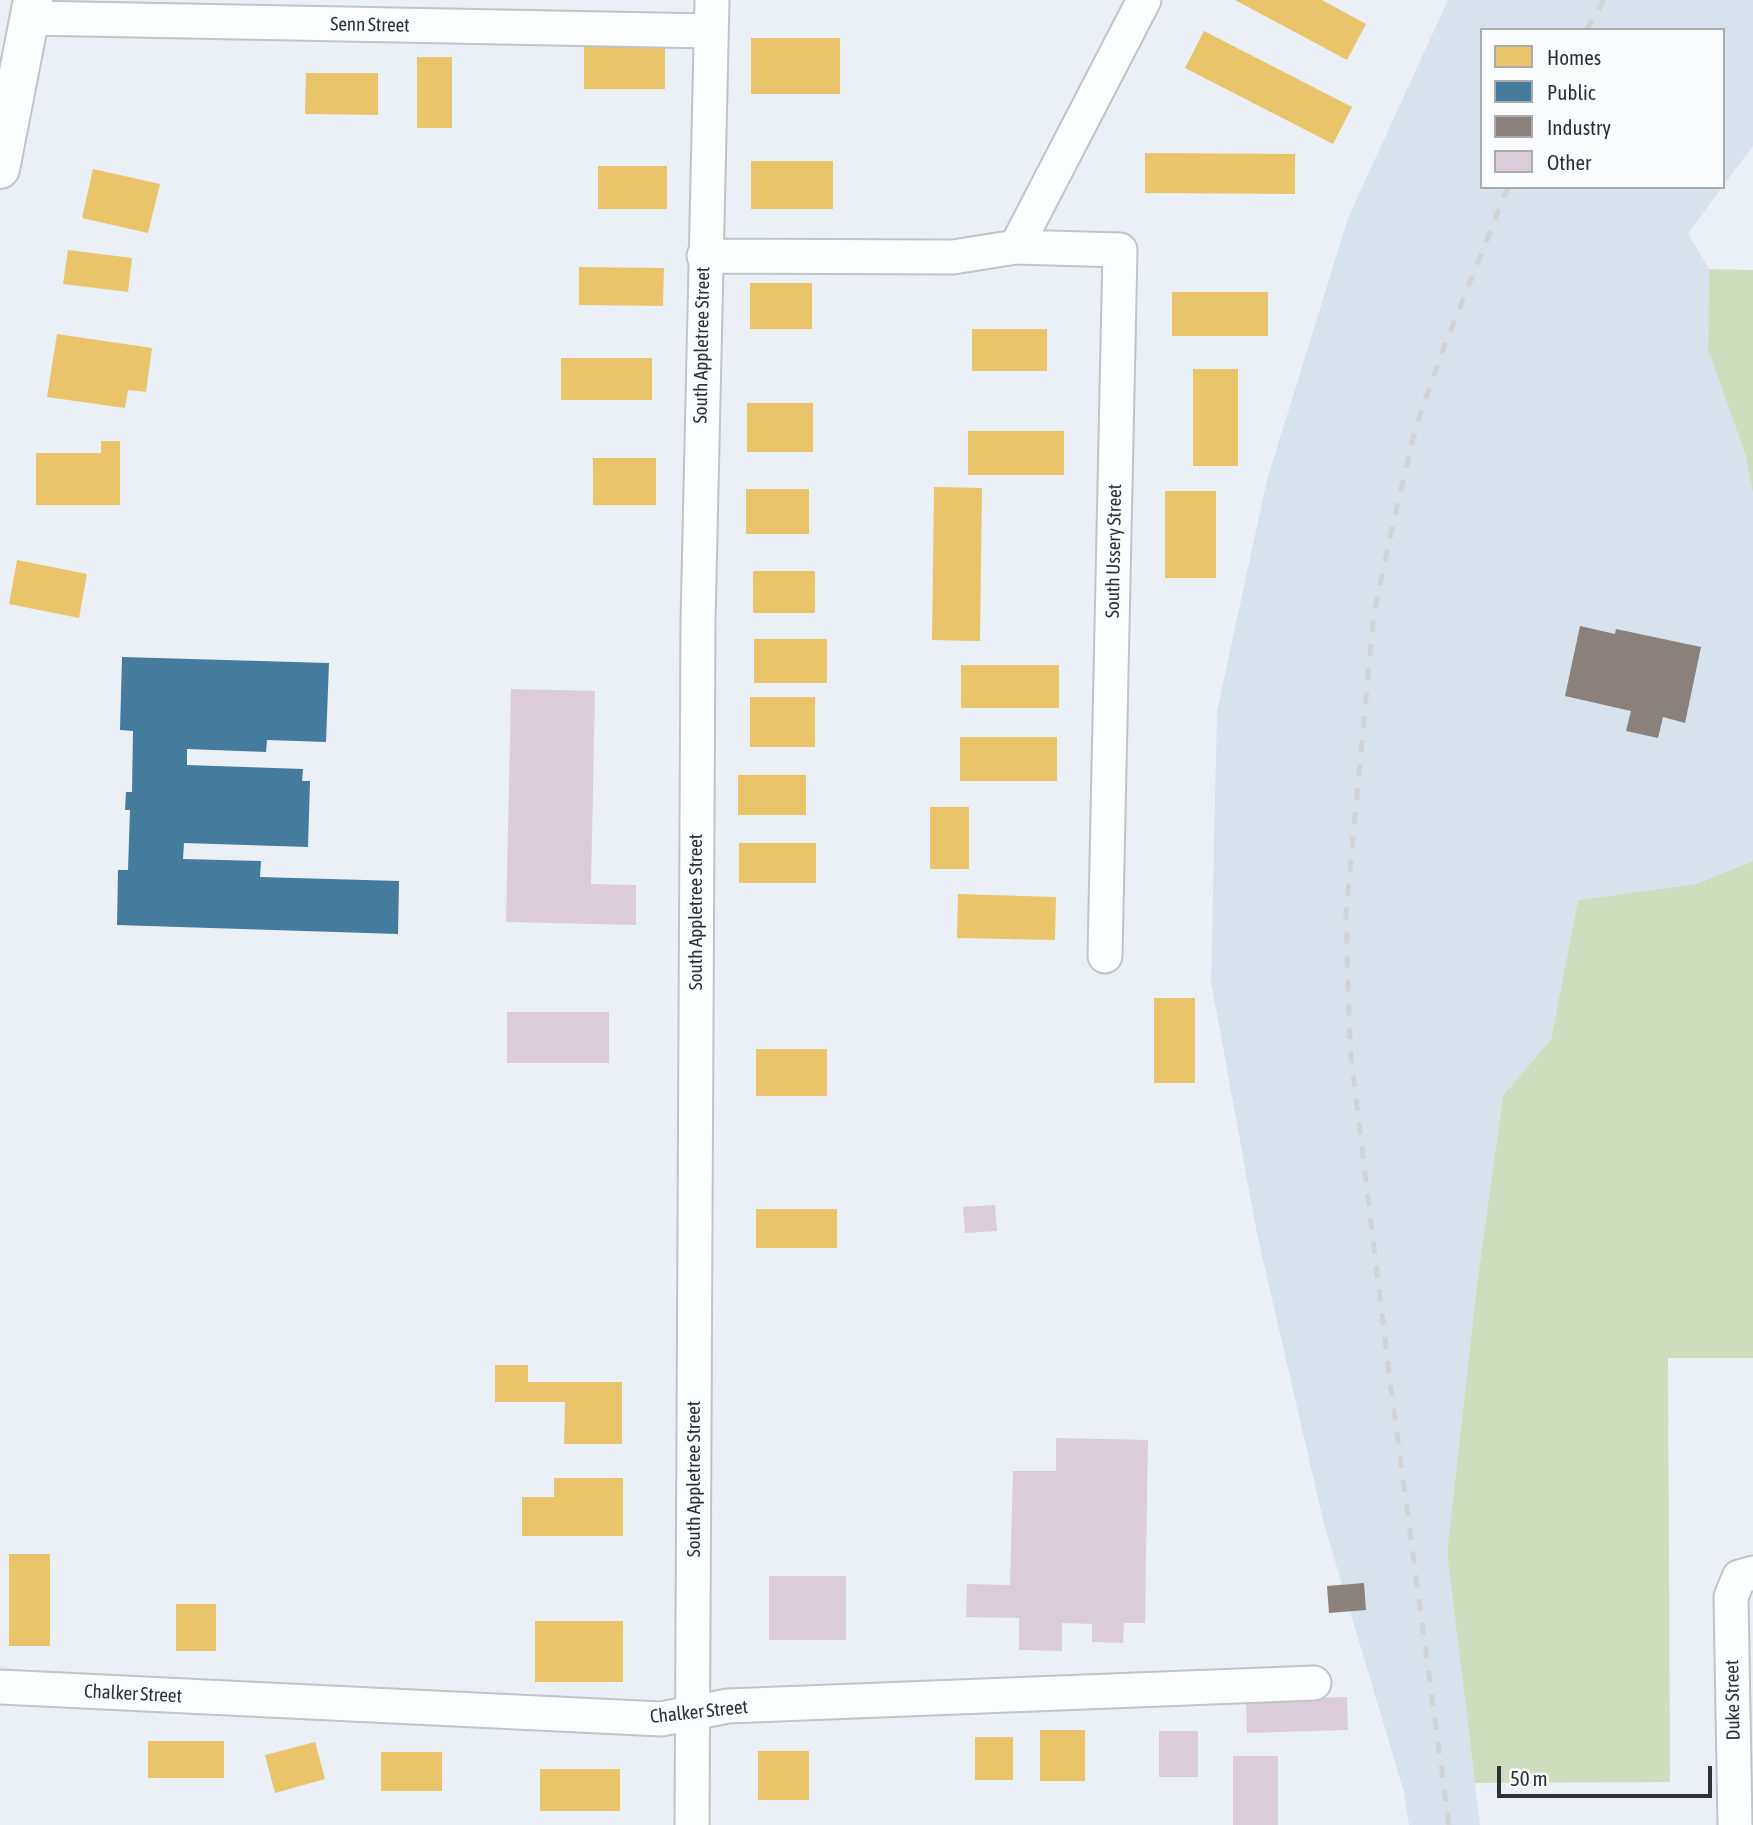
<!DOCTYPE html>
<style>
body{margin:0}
#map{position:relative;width:1753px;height:1825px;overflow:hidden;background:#ebf0f6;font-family:"Asap Condensed",sans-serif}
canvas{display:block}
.legend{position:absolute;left:1480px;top:28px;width:245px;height:161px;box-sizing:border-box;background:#fbfcfe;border:2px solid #a9abad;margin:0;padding:9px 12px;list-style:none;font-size:21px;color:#2d3134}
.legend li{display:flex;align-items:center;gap:14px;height:35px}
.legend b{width:35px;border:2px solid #a9abad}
.scale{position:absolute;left:1497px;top:1766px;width:215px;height:32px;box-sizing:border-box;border:4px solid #2d3134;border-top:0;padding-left:9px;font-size:21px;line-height:24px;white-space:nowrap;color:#2d3134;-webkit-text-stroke:5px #fbfcfe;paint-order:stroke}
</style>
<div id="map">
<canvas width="1753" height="1825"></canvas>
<ul class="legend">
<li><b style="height:19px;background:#e9c46a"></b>Homes</li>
<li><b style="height:19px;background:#457b9d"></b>Public</li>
<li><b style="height:19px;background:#8a817c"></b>Industry</li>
<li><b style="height:19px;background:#dacdd9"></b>Other</li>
</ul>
<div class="scale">50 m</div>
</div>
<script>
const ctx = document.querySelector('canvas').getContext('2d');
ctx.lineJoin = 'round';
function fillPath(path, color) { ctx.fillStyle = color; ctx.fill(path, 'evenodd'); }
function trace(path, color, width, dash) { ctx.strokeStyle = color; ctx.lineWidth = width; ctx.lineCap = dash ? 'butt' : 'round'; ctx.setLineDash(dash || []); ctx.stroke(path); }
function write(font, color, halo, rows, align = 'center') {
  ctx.font = font + ' "Asap Condensed",sans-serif'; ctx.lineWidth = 7; ctx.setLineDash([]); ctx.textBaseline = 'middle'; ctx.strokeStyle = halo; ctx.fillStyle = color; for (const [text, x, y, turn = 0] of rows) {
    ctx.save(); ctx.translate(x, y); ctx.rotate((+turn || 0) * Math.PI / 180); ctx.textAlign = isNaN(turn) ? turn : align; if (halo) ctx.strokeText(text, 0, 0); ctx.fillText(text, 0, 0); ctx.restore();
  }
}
fillPath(new Path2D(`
 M 1448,0 L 1753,0 L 1753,146 L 1723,186 L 1723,30 L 1482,30 L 1482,187 L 1722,187 L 1688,234 L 1709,269 L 1708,349 L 1746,457 L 1753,494 L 1753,861 L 1696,884 L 1578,900 L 1551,1039 L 1503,1096 L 1478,1276 L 1447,1553 L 1480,1825 L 1409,1825 L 1404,1792 L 1324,1524 L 1257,1234 L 1211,981 L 1217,711 L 1267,480 L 1348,218 Z`), '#d8e2ec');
fillPath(new Path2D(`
 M 1709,269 L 1753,270 L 1753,494 L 1746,457 L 1708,349 Z
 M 1753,861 L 1753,1358 L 1668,1358 L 1670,1782 L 1475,1783 L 1447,1553 L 1478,1276 L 1503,1096 L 1551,1039 L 1578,900 L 1696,884 Z`), '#ceddbe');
fillPath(new Path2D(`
 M 1235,0 L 1322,0 L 1366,24 L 1347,60 Z
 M 1204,31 L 1352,107 L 1333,144 L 1185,68 Z
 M 751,38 L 840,38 L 840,94 L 751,94 Z
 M 584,46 L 665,46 L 665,89 L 584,89 Z
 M 417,57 L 452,57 L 452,128 L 417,128 Z
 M 306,73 L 378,73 L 378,115 L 305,114 Z
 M 1145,153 L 1295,154 L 1295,194 L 1145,193 Z
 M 751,161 L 833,161 L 833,209 L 751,209 Z
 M 598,166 L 667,166 L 667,209 L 598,209 Z
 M 93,169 L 160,184 L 148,233 L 82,218 Z
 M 68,250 L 132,258 L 128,292 L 63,284 Z
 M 579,267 L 664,268 L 663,306 L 579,305 Z
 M 750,283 L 812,283 L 812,329 L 750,329 Z
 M 1172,292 L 1268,292 L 1268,336 L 1172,336 Z
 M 972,329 L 1047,329 L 1047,371 L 972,371 Z
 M 57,334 L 152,348 L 146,392 L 128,390 L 125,408 L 47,397 Z
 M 561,358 L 652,358 L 652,400 L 561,400 Z
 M 1193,369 L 1238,369 L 1238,466 L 1193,466 Z
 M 747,403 L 813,403 L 813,452 L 747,452 Z
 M 968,431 L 1064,431 L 1064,475 L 968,475 Z
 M 101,441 L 120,441 L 120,505 L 36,505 L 36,453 L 101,453 Z
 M 593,458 L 656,458 L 656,505 L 593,505 Z
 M 934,487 L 982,488 L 980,641 L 932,640 Z
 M 746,489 L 809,489 L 809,534 L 746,534 Z
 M 1165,491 L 1216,491 L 1216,578 L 1165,578 Z
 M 17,560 L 87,574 L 79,618 L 9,604 Z
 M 753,571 L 815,571 L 815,613 L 753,613 Z
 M 754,639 L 827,639 L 827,683 L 754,683 Z
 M 961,665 L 1059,665 L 1059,708 L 961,708 Z
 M 750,697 L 815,697 L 815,747 L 750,747 Z
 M 960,737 L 1057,737 L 1057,781 L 960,781 Z
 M 738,775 L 806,775 L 806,815 L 738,815 Z
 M 930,807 L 969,807 L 969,869 L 930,869 Z
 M 739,843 L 816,843 L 816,883 L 739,883 Z
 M 958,894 L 1056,897 L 1055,940 L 957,938 Z
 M 1154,998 L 1195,998 L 1195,1083 L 1154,1083 Z
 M 756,1049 L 827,1049 L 827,1096 L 756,1096 Z
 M 756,1209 L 837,1209 L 837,1248 L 756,1248 Z
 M 495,1365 L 528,1365 L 528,1382 L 622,1382 L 622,1444 L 564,1444 L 565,1402 L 495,1402 Z
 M 554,1478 L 623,1478 L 623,1536 L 522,1536 L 522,1497 L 554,1497 Z
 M 9,1554 L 50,1554 L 50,1646 L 9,1646 Z
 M 176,1604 L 216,1604 L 216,1651 L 176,1651 Z
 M 535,1621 L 623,1621 L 623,1682 L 535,1682 Z
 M 1040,1730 L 1085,1730 L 1085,1781 L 1040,1781 Z
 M 975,1737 L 1013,1737 L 1013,1780 L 975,1780 Z
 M 148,1741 L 224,1741 L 224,1778 L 148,1778 Z
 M 315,1742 L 325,1779 L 275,1793 L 265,1755 Z
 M 758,1751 L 809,1751 L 809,1800 L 758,1800 Z
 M 381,1752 L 442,1752 L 442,1791 L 381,1791 Z
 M 540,1769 L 620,1769 L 620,1811 L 540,1811 Z`), '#e9c46a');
fillPath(new Path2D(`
 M 122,657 L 329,663 L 326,742 L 267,740 L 266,752 L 187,749 L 187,765 L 303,769 L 302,781 L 310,781 L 308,847 L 184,843 L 183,859 L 261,861 L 260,877 L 399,881 L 398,934 L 117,925 L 118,870 L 128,870 L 130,810 L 125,810 L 126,792 L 132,792 L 133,731 L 120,730 Z`), '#457b9d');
fillPath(new Path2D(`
 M 1580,626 L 1615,634 L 1616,629 L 1701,647 L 1685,723 L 1663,717 L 1658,738 L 1626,731 L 1631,711 L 1565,696 Z
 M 1364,1583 L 1366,1610 L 1329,1613 L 1327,1586 Z`), '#8a817c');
fillPath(new Path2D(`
 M 511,689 L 595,691 L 591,884 L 636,885 L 636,925 L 506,922 Z
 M 507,1012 L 609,1012 L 609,1063 L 507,1063 Z
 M 995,1205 L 997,1231 L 965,1233 L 963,1207 Z
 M 1056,1438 L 1148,1440 L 1145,1623 L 1124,1623 L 1123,1643 L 1092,1642 L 1092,1624 L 1062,1623 L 1062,1651 L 1019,1650 L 1019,1618 L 966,1617 L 967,1584 L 1010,1585 L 1013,1471 L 1056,1471 Z
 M 769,1576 L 846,1576 L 846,1640 L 769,1640 Z
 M 1347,1697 L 1348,1730 L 1247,1733 L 1246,1700 Z
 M 1159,1731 L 1198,1731 L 1198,1777 L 1159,1777 Z
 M 1233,1756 L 1278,1756 L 1278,1825 L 1233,1825 Z`), '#dacdd9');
const minor = new Path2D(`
 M 29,18 L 711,31
 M 1016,247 L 1144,0
 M 704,256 L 953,257 L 1016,247 L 1120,250 L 1105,956
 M 0,1687 L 661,1719 L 728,1706 L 1314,1683
 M 692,1825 L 698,622 L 712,0
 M 1735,1825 L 1731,1597 L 1739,1577 L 1753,1573`);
const tertiary = new Path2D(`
 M 0,169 L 33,0`);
trace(minor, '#c0c3c7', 37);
trace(tertiary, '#c0c3c7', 42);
trace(minor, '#fcfdfe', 33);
trace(tertiary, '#fcfdfe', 38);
trace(new Path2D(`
 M 1586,30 L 1604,0
 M 1449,1825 L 1390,1381 L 1350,1048 L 1346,913 L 1374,612 L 1396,511 L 1416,426 L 1444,347 L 1508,187`), '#d2d3d4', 5, [12, 12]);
write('19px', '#2d3134', '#fbfcfe', [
 ["Senn Street",370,25,1],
 ["South Appletree Street",702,345,-89],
 ["South Ussery Street",1114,551,-89],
 ["South Appletree Street",696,912,-90],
 ["South Appletree Street",694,1479,-90],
 ["Chalker Street",133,1694,3],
 ["Duke Street",1733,1700,-91],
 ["Chalker Street",699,1712,-6]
]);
</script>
